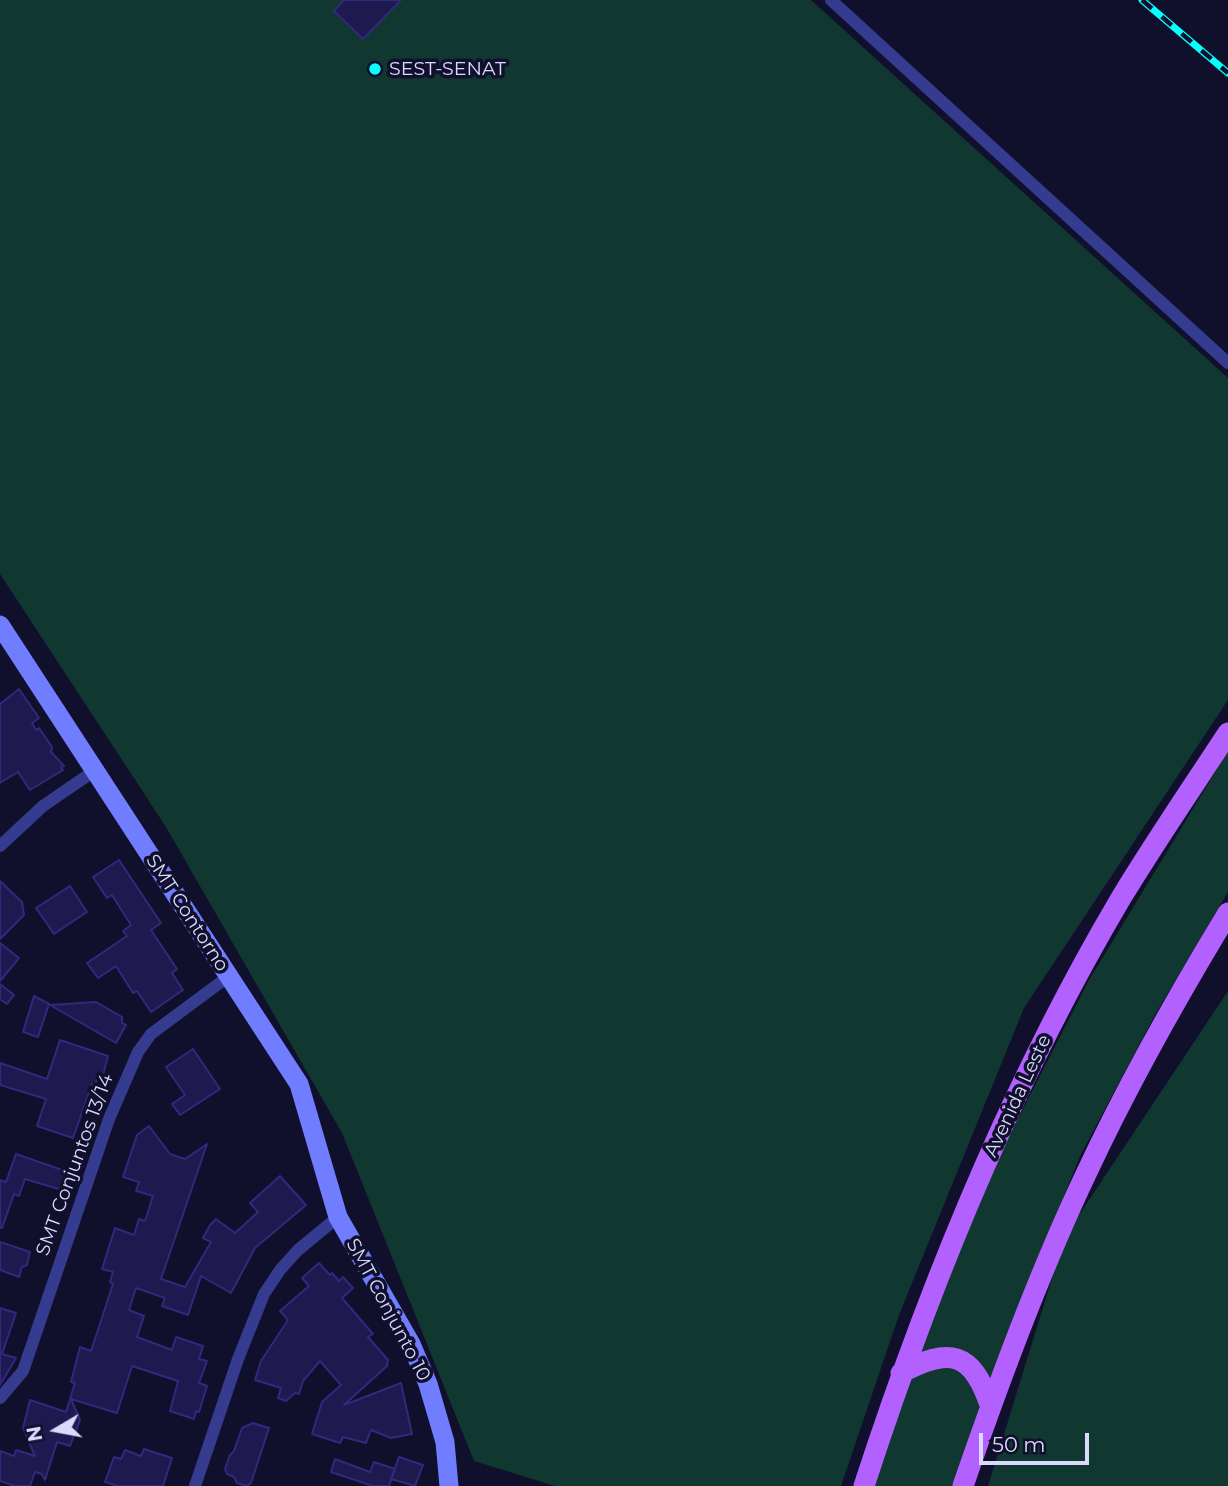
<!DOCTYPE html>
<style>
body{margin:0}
#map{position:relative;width:1228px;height:1486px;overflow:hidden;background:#100f2c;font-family:Montserrat,sans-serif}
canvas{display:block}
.north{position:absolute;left:21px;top:1395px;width:70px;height:70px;-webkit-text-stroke:5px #100f2c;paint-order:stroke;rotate:260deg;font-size:19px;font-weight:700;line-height:28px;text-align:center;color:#dadaff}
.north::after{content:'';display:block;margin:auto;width:24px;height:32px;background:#dadaff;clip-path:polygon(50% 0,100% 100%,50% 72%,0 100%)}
.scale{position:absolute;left:979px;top:1433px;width:110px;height:32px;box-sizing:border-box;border:4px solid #dadaff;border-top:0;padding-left:9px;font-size:21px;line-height:24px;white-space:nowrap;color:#dadaff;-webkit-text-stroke:5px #100f2c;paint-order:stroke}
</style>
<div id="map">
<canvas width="1228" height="1486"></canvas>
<div class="north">N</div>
<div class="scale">50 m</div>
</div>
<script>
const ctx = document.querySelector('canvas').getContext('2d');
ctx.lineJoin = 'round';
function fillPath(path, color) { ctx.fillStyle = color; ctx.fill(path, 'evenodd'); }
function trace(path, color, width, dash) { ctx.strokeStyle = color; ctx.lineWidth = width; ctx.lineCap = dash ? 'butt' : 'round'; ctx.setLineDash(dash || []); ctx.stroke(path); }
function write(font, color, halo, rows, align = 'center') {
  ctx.font = font + ' Montserrat,sans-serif'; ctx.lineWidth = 7; ctx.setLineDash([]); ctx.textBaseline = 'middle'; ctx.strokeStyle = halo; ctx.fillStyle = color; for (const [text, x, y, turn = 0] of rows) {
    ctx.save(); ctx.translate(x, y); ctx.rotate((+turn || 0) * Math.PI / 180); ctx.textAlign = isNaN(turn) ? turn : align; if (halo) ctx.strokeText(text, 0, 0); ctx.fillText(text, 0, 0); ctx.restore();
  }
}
fillPath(new Path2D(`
 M 0,0 L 811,0 L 1228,378 L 1228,700 L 1024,1008 L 899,1315 L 841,1486 L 555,1486 L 474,1461 L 342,1133 L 166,827 L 0,574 Z
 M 1228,751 L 1228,892 L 1156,1013 L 1080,1156 L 980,1406 L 965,1362 L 912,1358 L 1003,1148 L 1089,980 Z
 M 1228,991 L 1228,1486 L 988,1486 L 1065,1236 Z
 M 943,1353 L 977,1384 L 979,1409 L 954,1486 L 871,1486 L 904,1372 Z`), '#113731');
const building = new Path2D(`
 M 344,0 L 401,0 L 363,39 L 334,11 Z
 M 19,689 L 39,718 L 32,723 L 36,730 L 39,728 L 52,747 L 51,752 L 64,766 L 61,767 L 63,770 L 30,790 L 18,772 L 0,783 L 0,704 Z
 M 119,860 L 161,923 L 151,930 L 177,969 L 172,973 L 183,990 L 151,1012 L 137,991 L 133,993 L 116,966 L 98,978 L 87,963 L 127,936 L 123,931 L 131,925 L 112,895 L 107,898 L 93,877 Z
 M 0,881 L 22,902 L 24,915 L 0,939 Z
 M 70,886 L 87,912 L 54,934 L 36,908 Z
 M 0,943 L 19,958 L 0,981 Z
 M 0,984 L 14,995 L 7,1004 L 0,999 Z
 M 34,996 L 49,1004 L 38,1037 L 23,1032 Z
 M 96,1002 L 122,1017 L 122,1023 L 126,1025 L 116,1043 L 50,1005 Z
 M 60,1040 L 108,1056 L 103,1075 L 99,1074 L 95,1085 L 92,1084 L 73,1138 L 37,1126 L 46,1099 L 0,1085 L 0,1063 L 47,1079 Z
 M 193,1049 L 220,1089 L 180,1115 L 172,1104 L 185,1095 L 166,1067 Z
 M 149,1126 L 170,1154 L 185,1159 L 207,1144 L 161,1279 L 185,1287 L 211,1242 L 203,1238 L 210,1225 L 216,1219 L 235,1233 L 258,1212 L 250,1203 L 280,1176 L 306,1205 L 255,1248 L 231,1293 L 201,1276 L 188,1315 L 162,1306 L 165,1298 L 136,1288 L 129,1310 L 144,1316 L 137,1337 L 172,1350 L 176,1337 L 203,1346 L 199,1359 L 207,1361 L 199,1383 L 207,1386 L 199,1412 L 196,1411 L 194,1419 L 170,1411 L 178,1381 L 132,1366 L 117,1413 L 71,1399 L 80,1420 L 70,1446 L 57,1442 L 45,1480 L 42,1474 L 35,1472 L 30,1486 L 15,1486 L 0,1481 L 0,1451 L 14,1456 L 16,1450 L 35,1456 L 23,1428 L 30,1400 L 66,1412 L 75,1383 L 71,1382 L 80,1347 L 91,1351 L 113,1284 L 110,1282 L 113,1272 L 102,1269 L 115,1228 L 134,1235 L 139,1219 L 145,1221 L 153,1196 L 136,1191 L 139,1182 L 123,1177 L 137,1135 Z
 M 16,1154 L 65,1171 L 63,1176 L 67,1182 L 61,1183 L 59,1189 L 25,1179 L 19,1196 L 14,1194 L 2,1228 L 0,1228 L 0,1180 L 6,1182 Z
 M 0,1242 L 30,1252 L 27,1265 L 22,1267 L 19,1277 L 0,1270 Z
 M 319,1263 L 330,1275 L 332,1273 L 339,1281 L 343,1277 L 353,1288 L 342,1298 L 373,1334 L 368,1337 L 388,1360 L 387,1366 L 344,1405 L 401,1383 L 412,1434 L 391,1438 L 371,1430 L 366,1443 L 343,1437 L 340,1443 L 312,1434 L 322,1402 L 341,1385 L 320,1361 L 303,1381 L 299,1394 L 295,1393 L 286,1401 L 278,1398 L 281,1388 L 255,1380 L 261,1361 L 288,1320 L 280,1311 L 309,1286 L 302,1278 Z
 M 0,1308 L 16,1313 L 2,1354 L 16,1358 L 0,1385 Z
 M 253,1423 L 269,1428 L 251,1483 L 247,1486 L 237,1483 L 234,1477 L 227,1474 L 225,1469 L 230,1455 L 234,1451 L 242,1428 Z
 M 144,1449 L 172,1458 L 163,1486 L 118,1486 L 105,1482 L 114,1457 L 121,1459 L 125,1450 L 141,1456 Z
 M 399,1457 L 423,1465 L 415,1486 L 391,1479 Z
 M 335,1459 L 370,1472 L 374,1462 L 395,1469 L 389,1486 L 373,1486 L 331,1472 Z`);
fillPath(building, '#1e194f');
trace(building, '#30297d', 2);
trace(new Path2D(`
 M 831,0 L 1228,363
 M 0,846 L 43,806 L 94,771
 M 0,1398 L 23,1371 L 109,1119 L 138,1052 L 151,1034 L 229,976
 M 195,1486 L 238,1359 L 264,1294 L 280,1270 L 298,1250 L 338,1217`), '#353c8f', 12);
trace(new Path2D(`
 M 0,625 L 299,1084 L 338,1217 L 411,1344 L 428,1384 L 445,1442 L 449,1486`), '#717dff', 19);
trace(new Path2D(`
 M 901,1373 C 949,1347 972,1351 990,1405
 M 864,1486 C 930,1283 1012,1082 1121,898 C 1155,842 1192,788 1228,733
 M 963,1486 C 999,1381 1038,1275 1086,1174 C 1128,1084 1177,997 1228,913`), '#b261ff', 21);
const rail = new Path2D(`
 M 1142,0 L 1228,73`);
trace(rail, '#06fffc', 7);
trace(rail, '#100f2c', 4.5, [13]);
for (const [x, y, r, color] of [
 [375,69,7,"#06fffc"]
]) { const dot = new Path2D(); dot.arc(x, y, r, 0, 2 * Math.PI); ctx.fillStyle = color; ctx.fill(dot); trace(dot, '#100f2c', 2.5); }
write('19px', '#dadaff', '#100f2c', [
 ["SEST-SENAT",389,69]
], 'left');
write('19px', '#dadaff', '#100f2c', [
 ["SMT Contorno",187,913,57],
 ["Avenida Leste",1018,1096,-65],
 ["SMT Conjuntos 13/14",75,1165,-70],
 ["SMT Conjunto 10",388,1310,62]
]);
</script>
